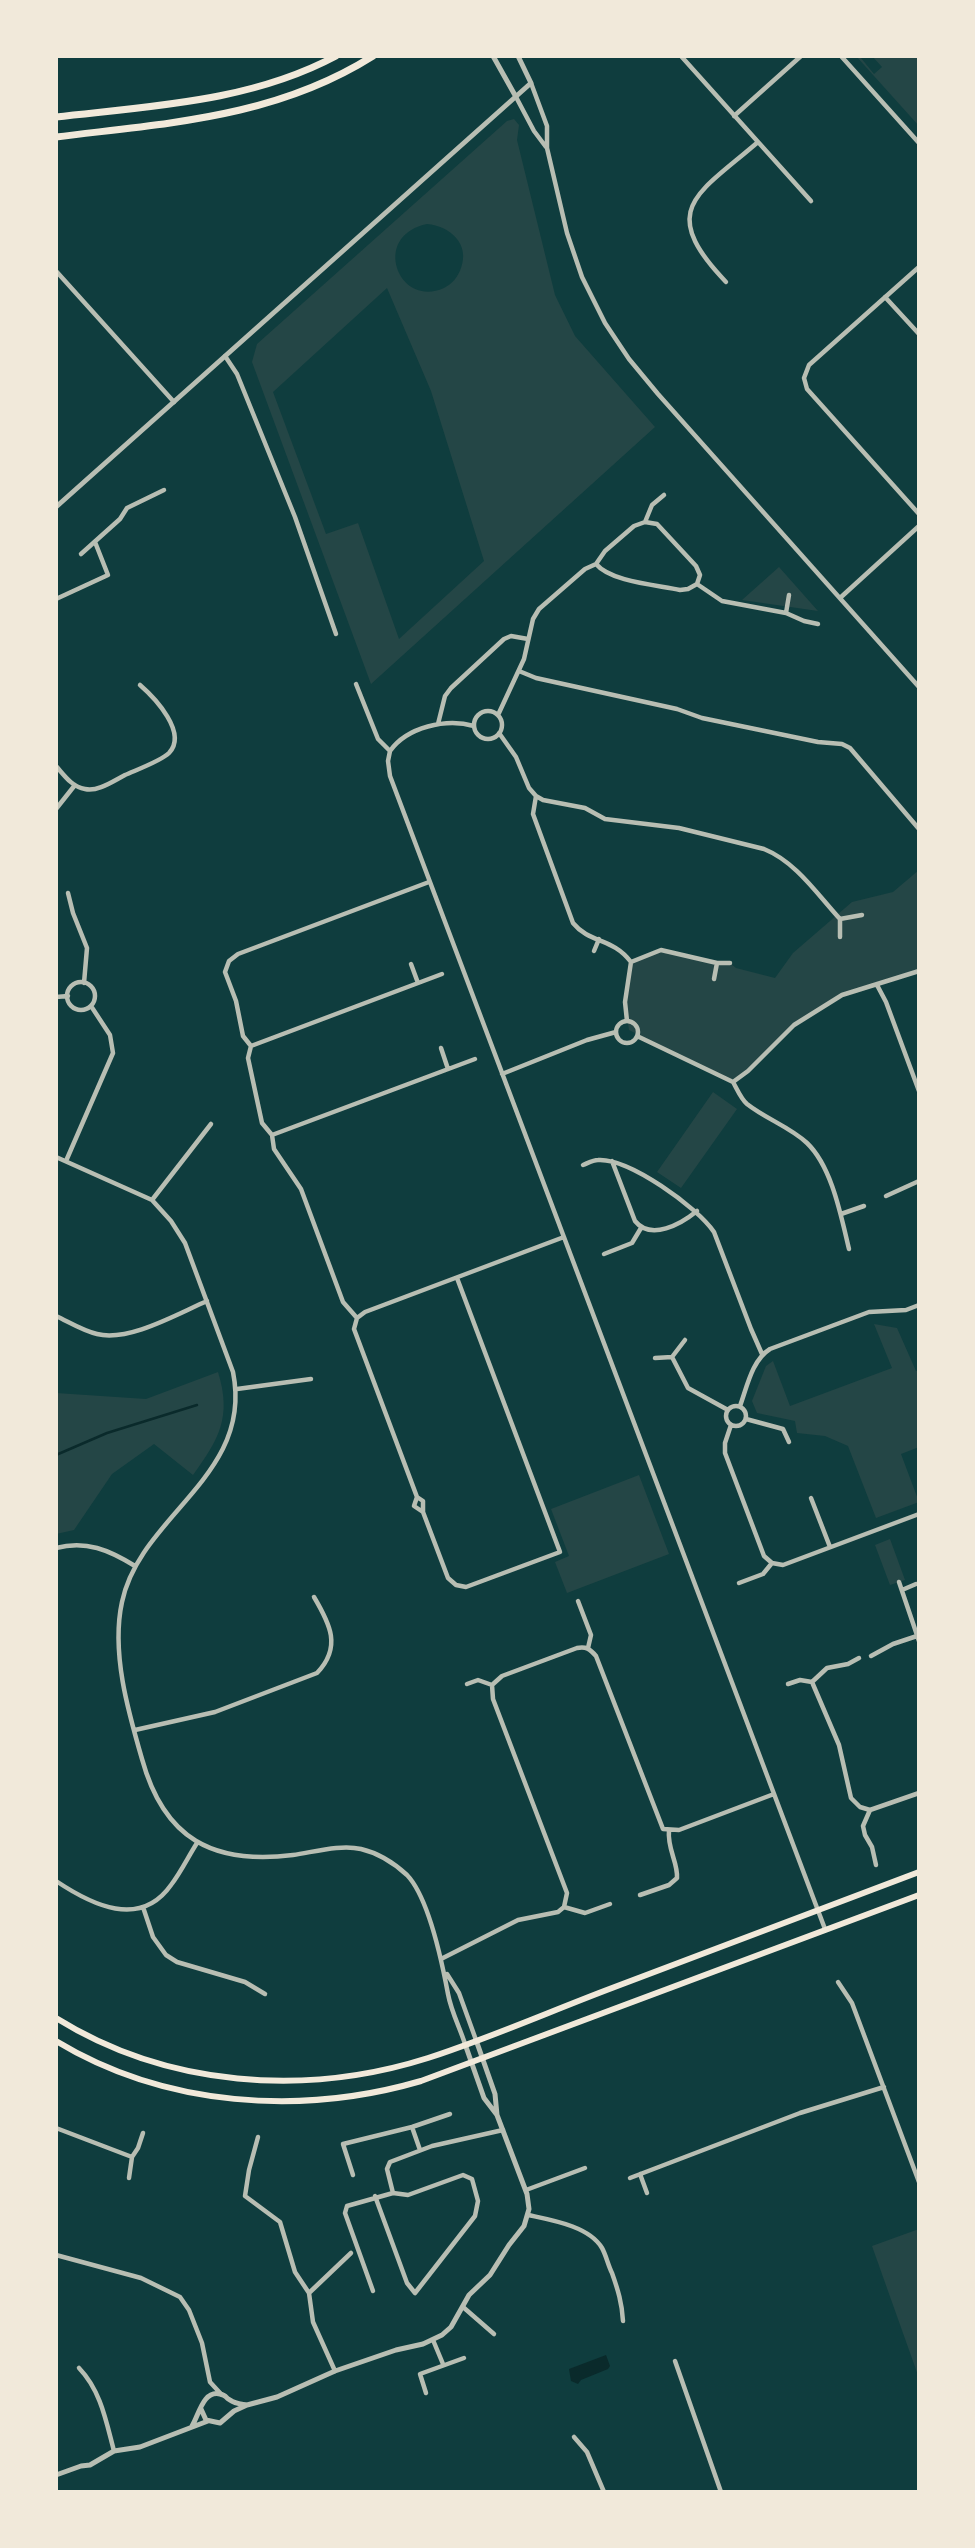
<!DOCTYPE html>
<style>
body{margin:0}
#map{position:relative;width:975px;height:2548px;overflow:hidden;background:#0f3d3e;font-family:"Libre Baskerville",serif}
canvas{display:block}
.frame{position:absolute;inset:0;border:58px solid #f1e9da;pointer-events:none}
</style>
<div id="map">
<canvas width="975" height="2548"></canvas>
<div class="frame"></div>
</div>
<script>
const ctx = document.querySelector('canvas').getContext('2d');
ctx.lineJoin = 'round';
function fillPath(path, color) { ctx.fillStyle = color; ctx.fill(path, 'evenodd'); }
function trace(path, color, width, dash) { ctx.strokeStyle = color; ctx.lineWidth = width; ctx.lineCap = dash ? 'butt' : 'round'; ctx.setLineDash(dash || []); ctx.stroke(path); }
fillPath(new Path2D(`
 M 856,56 L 862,56 L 861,58 L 874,74 L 882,67 L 872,56 L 919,56 L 919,126 Z
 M 514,119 L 519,125 L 517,140 L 555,295 L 575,336 L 655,427 L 371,684 L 252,362 L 257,344 L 507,121 ZM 427,224 C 450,226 470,244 461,268 C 458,277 452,284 444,288 C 399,309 370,236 427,224 ZM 387,288 L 431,391 L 484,561 L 399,639 L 358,523 L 326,534 L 273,392 Z
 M 779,567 L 818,611 L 742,600 Z
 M 919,870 L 919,971 L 842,995 L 794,1025 L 748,1071 L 733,1082 L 629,1030 L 625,1002 L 631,962 L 655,951 L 730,963 L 736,968 L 775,978 L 793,953 L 852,902 L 893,892 Z
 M 713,1092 L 737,1109 L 681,1188 L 657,1172 Z
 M 874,1324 L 897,1328 L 916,1371 L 919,1370 L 919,1447 L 901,1454 L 919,1502 L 876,1518 L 848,1446 L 825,1436 L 797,1433 L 795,1421 L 757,1413 L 752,1401 L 766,1366 L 773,1361 L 790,1406 L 892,1368 Z
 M 218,1372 C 232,1417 219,1439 193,1475 L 154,1444 L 112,1474 L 74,1530 L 56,1534 L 56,1393 L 146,1399 Z
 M 639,1475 L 669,1554 L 567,1593 L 555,1562 L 569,1556 L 551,1509 Z
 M 890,1539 L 905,1580 L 890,1585 L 875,1545 Z
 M 919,2229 L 919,2378 L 872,2246 Z`), '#244646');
fillPath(new Path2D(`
 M 606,2355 L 610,2366 L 608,2369 L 581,2380 L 578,2384 L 571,2381 L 569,2369 Z`), '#0a2a2b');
trace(new Path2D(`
 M 56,1455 L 107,1433 L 197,1405`), '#0a2a2b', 2.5);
trace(new Path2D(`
 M 681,56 L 811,201
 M 841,56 L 919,143
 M 531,83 L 547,126 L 547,148 L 567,233 L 582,277 L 605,323 L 629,359 L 658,394 L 919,687
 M 516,97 L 534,131 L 546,147
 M 734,116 L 801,56
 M 919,267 L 809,365 L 804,378 L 807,389 L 919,514
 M 56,271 L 174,402
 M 726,282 C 656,209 698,194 758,142
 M 885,297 L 919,334
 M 225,356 L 237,374 L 295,517 L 336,634
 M 645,522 L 652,505 L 664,495
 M 81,554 L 120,519 L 127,508 L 164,490
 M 697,584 L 722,601 L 786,613 L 804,621 L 818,624
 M 840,598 L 919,526
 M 56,599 L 108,575 L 95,542
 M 786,613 L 789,595
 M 519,671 L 536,678 L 677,709 L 702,718 L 818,742 L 842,744 L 850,748 L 919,829
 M 356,684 L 378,739 L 390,751 L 388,761 L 390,776 L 825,1929
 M474 725a14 14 0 1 1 28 0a14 14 0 1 1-28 0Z
 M 498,715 L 524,659 L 533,619 L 539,609 L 585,569 L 596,564 L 605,551 L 634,526 L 645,522 L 657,524 L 696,566 L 700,575 L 697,584 L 688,589 L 680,590 C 657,585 611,582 596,564
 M 438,724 L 445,696 L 451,688 L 504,639 L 511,636 L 528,639
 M 499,733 L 516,757 L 529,788 L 536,796 L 543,800 L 585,808 L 605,819 L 679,828 L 764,849 C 796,862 817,894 840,919
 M 390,751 C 407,727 446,718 474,726
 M 56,766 C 64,775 72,787 85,789 C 98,792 113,781 125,775 C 136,770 161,761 169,753 C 188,733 155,698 140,685
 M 536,796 L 533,814 L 573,923 C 590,944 612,937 631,962 L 625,1002 L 627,1021
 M 56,809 L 75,785
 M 68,893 L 73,913 L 87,948 L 84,983
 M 840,937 L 840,919 L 862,915
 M 594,951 L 599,939
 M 631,962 L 661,950 L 717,963 L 730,963
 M 411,964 L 418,983
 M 714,979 L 717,963
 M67 996a14 14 0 1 1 28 0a14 14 0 1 1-28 0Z
 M 877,985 L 886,1002 L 919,1091
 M 56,997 L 68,996
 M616 1032a11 11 0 1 1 22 0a11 11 0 1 1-22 0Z
 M 637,1036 L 733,1082
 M 251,1046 L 442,974
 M 441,1048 L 448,1069
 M 502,1074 L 587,1040 L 616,1032
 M 733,1082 L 748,1071 L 794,1025 L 842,995 L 919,971
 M 733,1082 C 737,1089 741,1099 747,1104 C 766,1119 790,1127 807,1143 C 832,1167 841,1216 849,1249
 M 272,1135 L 475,1059
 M 56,1157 L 152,1200 L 171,1221 L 185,1243 L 233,1372 C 254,1476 140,1515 122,1602 C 111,1652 128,1711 142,1759 C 164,1839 213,1865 293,1855 C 314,1852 341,1844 361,1849 C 378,1853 394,1863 407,1875 C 429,1898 442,1962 448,1994 C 451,2011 460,2028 465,2044
 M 66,1161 L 113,1053 L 110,1035 L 91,1006
 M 612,1161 L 635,1221 C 651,1241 681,1224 697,1211
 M 583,1165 C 588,1163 593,1160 598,1160 C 629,1158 697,1207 714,1232 L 751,1329 L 762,1354
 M 886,1196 L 919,1181
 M 152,1200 L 211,1124
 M 841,1214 L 864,1206
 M 604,1254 L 632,1243 L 641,1228
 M 457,1278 L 560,1552 L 466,1587 L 456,1585 L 448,1578 L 423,1512 L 414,1506 L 417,1497 L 354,1329 L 357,1318 L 365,1312 L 564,1237
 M 56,1316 C 69,1322 83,1331 97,1334 C 129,1342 177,1314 207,1301
 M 357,1318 L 343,1302 L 301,1189 L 274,1149 L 272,1135 L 262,1123 L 248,1058 L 251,1046 L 243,1036 L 236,1001 L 225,972 L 229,961 L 238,954 L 429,882
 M 672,1357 L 688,1388 L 728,1410
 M 655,1358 L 672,1357 L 685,1340
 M 237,1389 L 311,1379
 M726 1416a10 10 0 1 1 20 0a10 10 0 1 1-20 0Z
 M 740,1406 C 747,1387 752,1360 770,1349 L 869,1312 L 906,1310 L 919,1305
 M 746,1419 L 783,1429 L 789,1442
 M 731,1425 L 725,1443 L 725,1453 L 764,1556 L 772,1563 L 783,1565 L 919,1514
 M 417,1497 L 423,1501 L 423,1512
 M 811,1498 L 830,1547
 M 56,1548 C 86,1540 109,1550 135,1566
 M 899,1582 L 919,1641
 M 739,1583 L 763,1574 L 772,1563
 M 902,1590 L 916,1584
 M 578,1601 L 591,1635 L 588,1648
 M 871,1656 L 893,1644 L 917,1636
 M 812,1682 L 839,1745 L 851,1798 L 860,1807 L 870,1810 L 919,1793
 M 467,1684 L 478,1680 L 492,1685
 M 788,1684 L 800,1680 L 812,1682 L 827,1668 L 848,1664 L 859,1658
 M 135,1730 L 215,1712 L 317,1673 C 342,1647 330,1624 314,1597
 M 870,1810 L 863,1826 L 865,1835 L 872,1847 L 876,1865
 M 56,1881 C 92,1905 140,1929 171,1885 C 181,1872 188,1857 197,1843
 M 640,1895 L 669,1885 L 677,1878 C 678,1862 667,1849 669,1830
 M 143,1907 L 153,1937 L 166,1955 L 177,1962 L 245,1982 L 265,1994
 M 564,1907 L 585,1913 L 610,1904
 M 441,1959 L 518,1920 L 558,1912 L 564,1907 L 567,1893 L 493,1699 L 492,1685 L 502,1676 L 577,1648 C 586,1646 590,1649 596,1656 L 663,1829 L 679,1830 L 774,1794
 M 447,1974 L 459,1993 L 476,2040
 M 838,1982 L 852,2003 L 919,2182
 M 412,2127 L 420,2150
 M 56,2128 L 132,2157
 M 258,2137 L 249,2170 L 245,2196 L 280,2222 L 295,2272 L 309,2293 L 313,2322 L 335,2371
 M 640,2174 L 647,2193
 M 353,2175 L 343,2144 L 412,2127 L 450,2114
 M 129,2178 L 132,2157 L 138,2148 L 143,2133
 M 630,2178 L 800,2113 L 884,2087
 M 526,2190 L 585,2168
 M 393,2193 L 387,2169 L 390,2162 L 432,2146 L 503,2130
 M 528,2215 C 551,2220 589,2226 602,2248 C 606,2255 608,2265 612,2273 C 618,2290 622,2303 623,2321
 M 56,2255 L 141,2278 L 180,2297 L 189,2310 L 202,2343 L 210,2382 L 221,2394
 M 373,2291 L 345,2213 L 347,2206 L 393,2193 L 408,2195 L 463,2175 L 472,2179 L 478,2201 L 475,2216 L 415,2293 L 407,2283 L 375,2196
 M 309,2293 L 351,2253
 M 463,2307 L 494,2334
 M 433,2340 L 443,2364
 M 675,2361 L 721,2492
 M 79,2368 C 101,2391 106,2421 114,2451
 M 426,2393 L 420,2374 L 464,2358
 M 574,2437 L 587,2452 L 604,2492`), '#b8beb3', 4.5);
trace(new Path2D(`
 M 493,56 L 516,97
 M 56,507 L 531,83 L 518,56
 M 476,2040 L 495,2094 L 497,2115
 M 201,2409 L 206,2420 L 220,2423 L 234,2411 L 247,2405 L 277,2397 L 335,2371 L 396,2350 L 423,2344 L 442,2335 L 451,2327 L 469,2295 L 490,2275 L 509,2245 L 524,2226 L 529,2209 L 527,2194 L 497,2115 L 484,2098 L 465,2044
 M 192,2426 C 199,2415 203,2390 220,2394 C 228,2396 224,2397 230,2400 C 235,2404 242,2404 247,2405
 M 56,2475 L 81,2466 L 90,2465 L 114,2451 L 140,2447 L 208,2421`), '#b8beb3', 5);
trace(new Path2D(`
 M 56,2018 C 167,2087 305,2097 428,2058 C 490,2038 551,2011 612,1988 C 714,1949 817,1911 919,1872
 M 56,2041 C 165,2107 301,2116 421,2081 L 919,1895`), '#f1e9da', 6);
trace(new Path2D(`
 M 56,117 C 151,106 250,102 336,56
 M 56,137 C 167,123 275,118 373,56`), '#f1e9da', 7);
</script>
